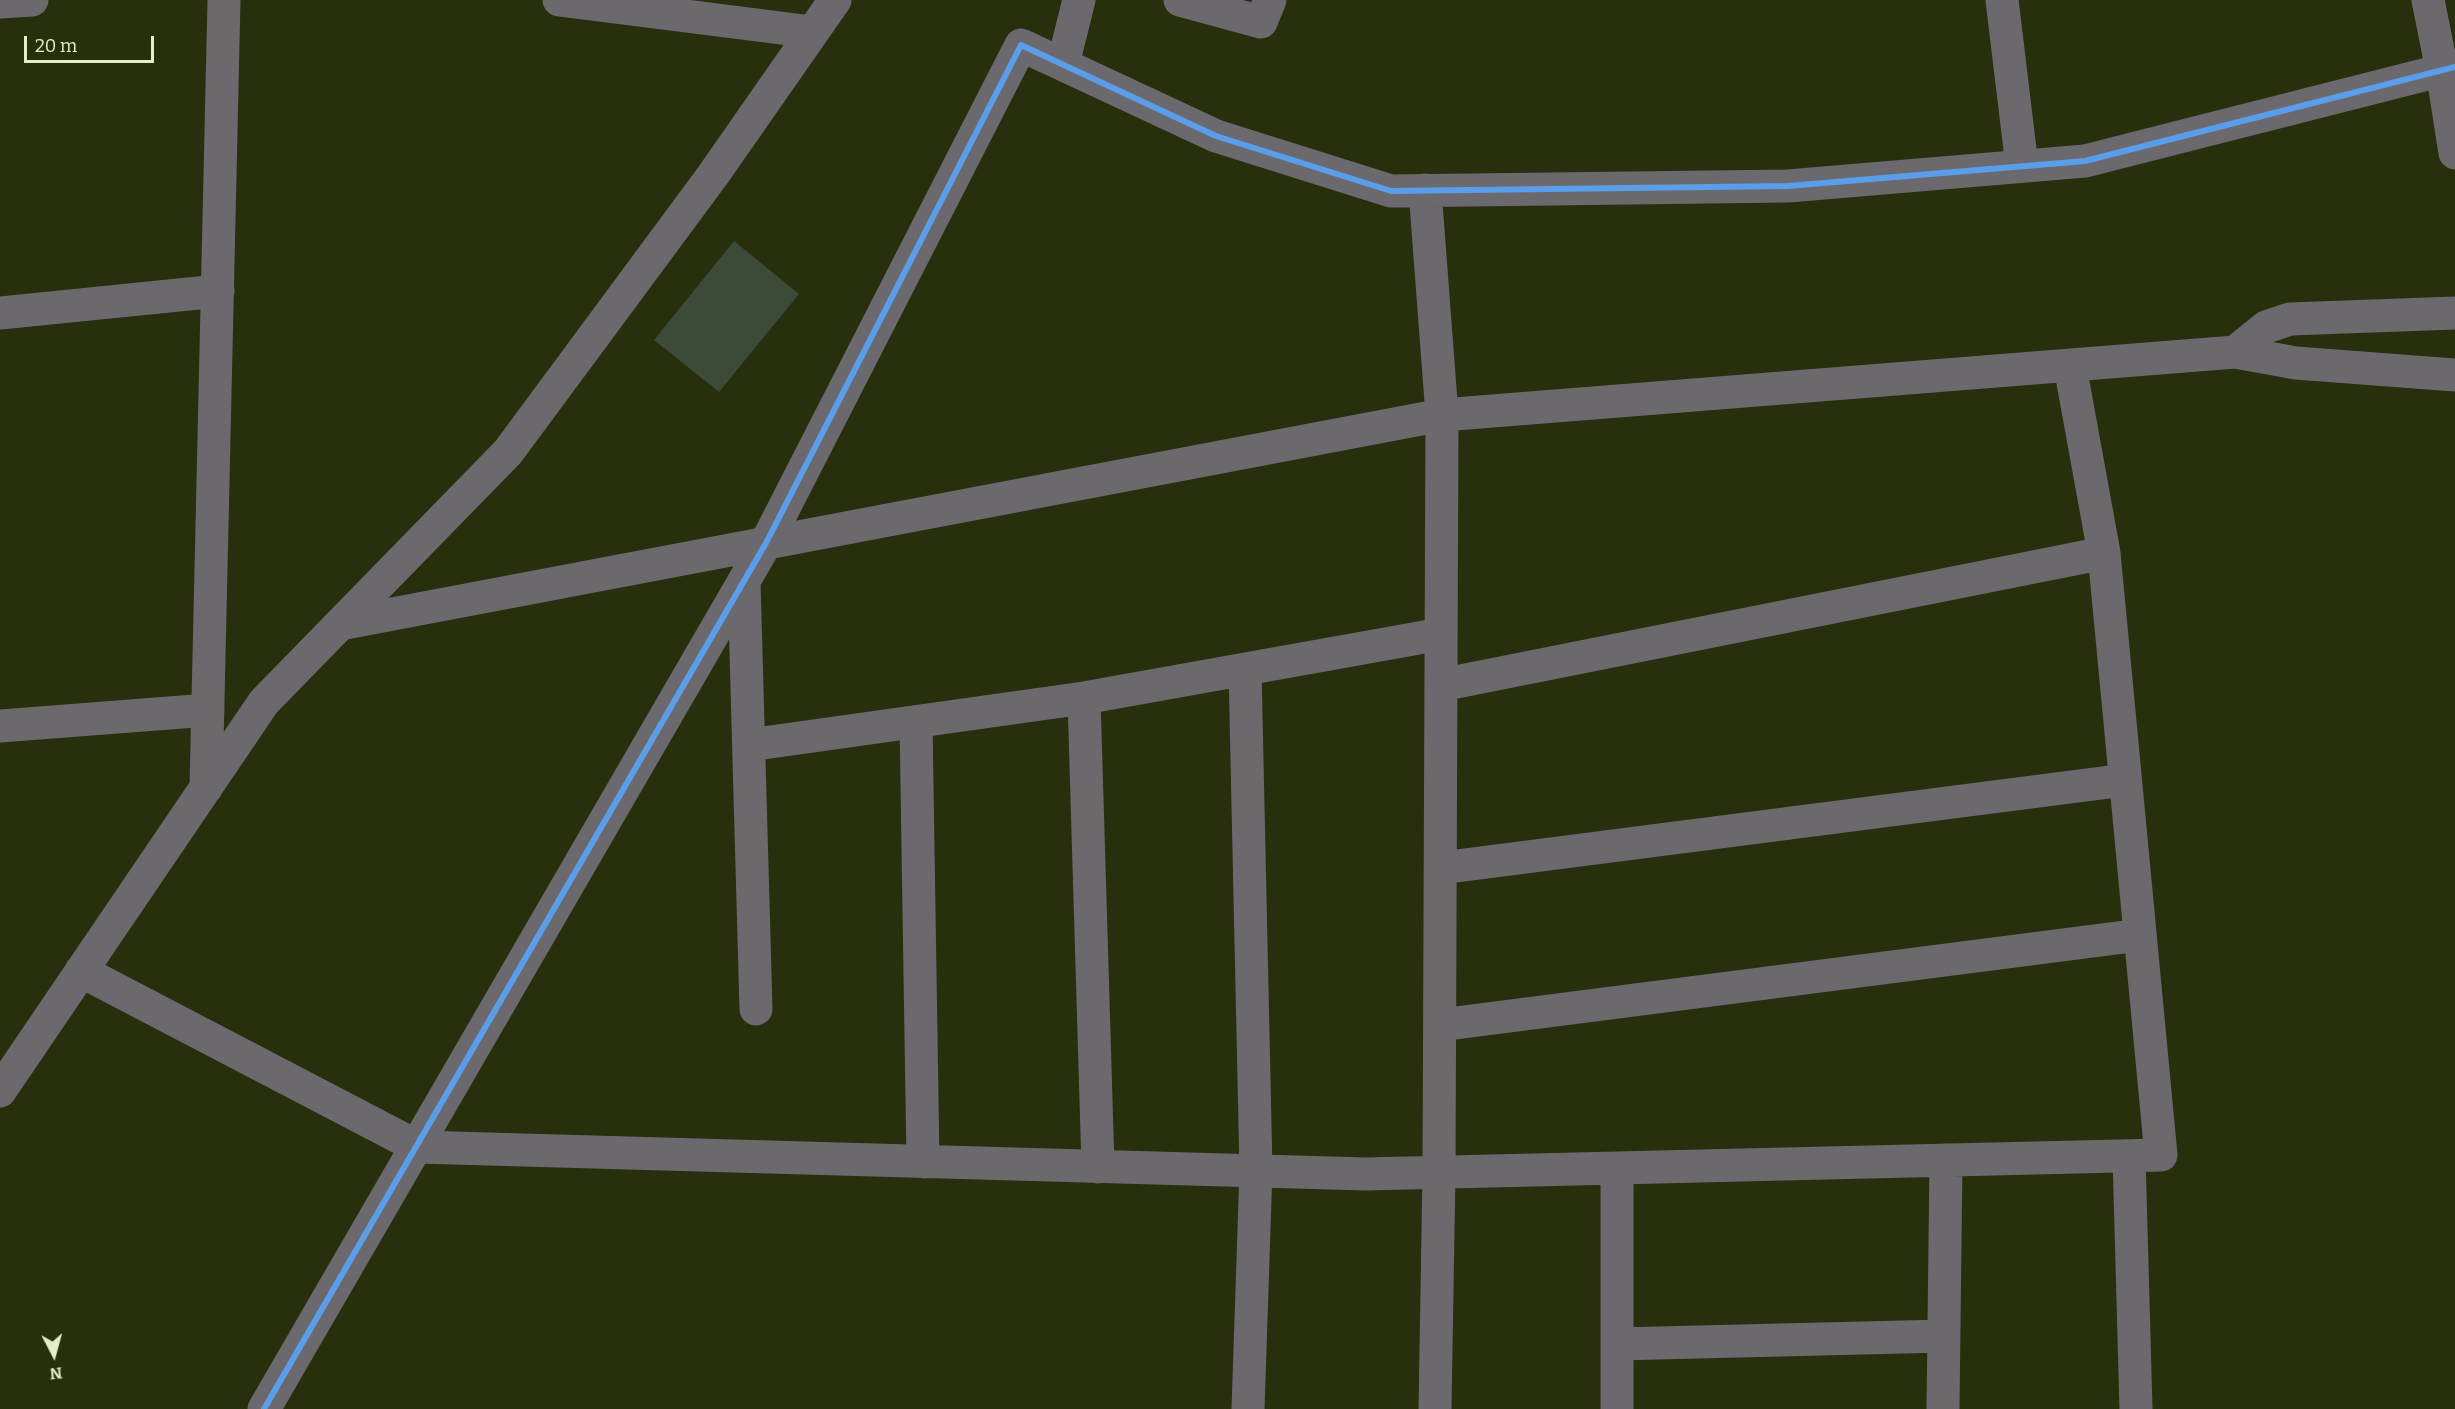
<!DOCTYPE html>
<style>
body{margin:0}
#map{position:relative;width:2455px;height:1409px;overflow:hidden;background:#272f0d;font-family:Bitter,serif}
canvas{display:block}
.north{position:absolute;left:24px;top:1325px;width:60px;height:60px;-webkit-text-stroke:4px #273108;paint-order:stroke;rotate:174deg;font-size:16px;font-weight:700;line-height:24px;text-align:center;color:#e2efc9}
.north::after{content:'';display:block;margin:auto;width:21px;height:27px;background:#e2efc9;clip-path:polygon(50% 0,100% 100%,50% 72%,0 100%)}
.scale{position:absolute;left:24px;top:36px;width:130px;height:27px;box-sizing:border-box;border:3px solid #e2efc9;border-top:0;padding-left:8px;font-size:18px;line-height:21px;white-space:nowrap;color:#e2efc9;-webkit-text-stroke:4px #273108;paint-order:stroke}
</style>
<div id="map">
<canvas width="2455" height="1409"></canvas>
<div class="north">N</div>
<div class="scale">20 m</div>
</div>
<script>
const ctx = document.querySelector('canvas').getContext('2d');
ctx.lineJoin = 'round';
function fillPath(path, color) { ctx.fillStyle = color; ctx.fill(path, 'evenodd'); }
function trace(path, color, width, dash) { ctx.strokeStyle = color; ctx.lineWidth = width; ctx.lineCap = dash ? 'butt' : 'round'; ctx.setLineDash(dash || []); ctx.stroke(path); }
fillPath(new Path2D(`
 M 734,241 L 799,294 L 719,392 L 654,340 Z`), '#3c4b38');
trace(new Path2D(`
 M 559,0 L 812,32
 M 1180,0 L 1261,22 L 1270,0
 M 2002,0 L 2022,166
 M 2428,0 L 2442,70 L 2455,153
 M 0,2 L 32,0
 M 1063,64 L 1079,0
 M 1425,190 L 1442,415 L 1439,1172 L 1435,1409
 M 0,313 L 218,291
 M 2235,352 L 2266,327 L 2290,319 L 2455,313
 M 744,581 L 756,1009
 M 340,624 L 1442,415 L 2235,352 L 2296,363 L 2455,375
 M 1245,669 L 1256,1170 L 1248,1409
 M 1441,685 L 2104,553
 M 916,722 L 923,1162
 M 0,726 L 208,710
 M 749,745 L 1084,698
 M 206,788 L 224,0
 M 1441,868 L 2125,780
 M 81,971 L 418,1147 L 1366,1174 L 2161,1155 L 2104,553 L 2070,366
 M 1440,1025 L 2140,935
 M 0,1091 L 264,702 L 508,452 L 713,175 L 835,0
 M 2129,1156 L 2136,1409
 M 1098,1167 L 1084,698 L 1441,634
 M 1617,1168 L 1617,1409
 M 1617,1344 L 1944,1336
 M 264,1409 L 766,543 L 1021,45 L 1216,136 L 1391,191 L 1788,186 L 2085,161 L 2455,67
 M 1943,1409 L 1946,1160`), '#6b696d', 33);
trace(new Path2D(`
 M 264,1409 L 766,543 L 1021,45 L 1216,136 L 1391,191 L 1788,186 L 2085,161 L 2455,67`), '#5a9eea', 6);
</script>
